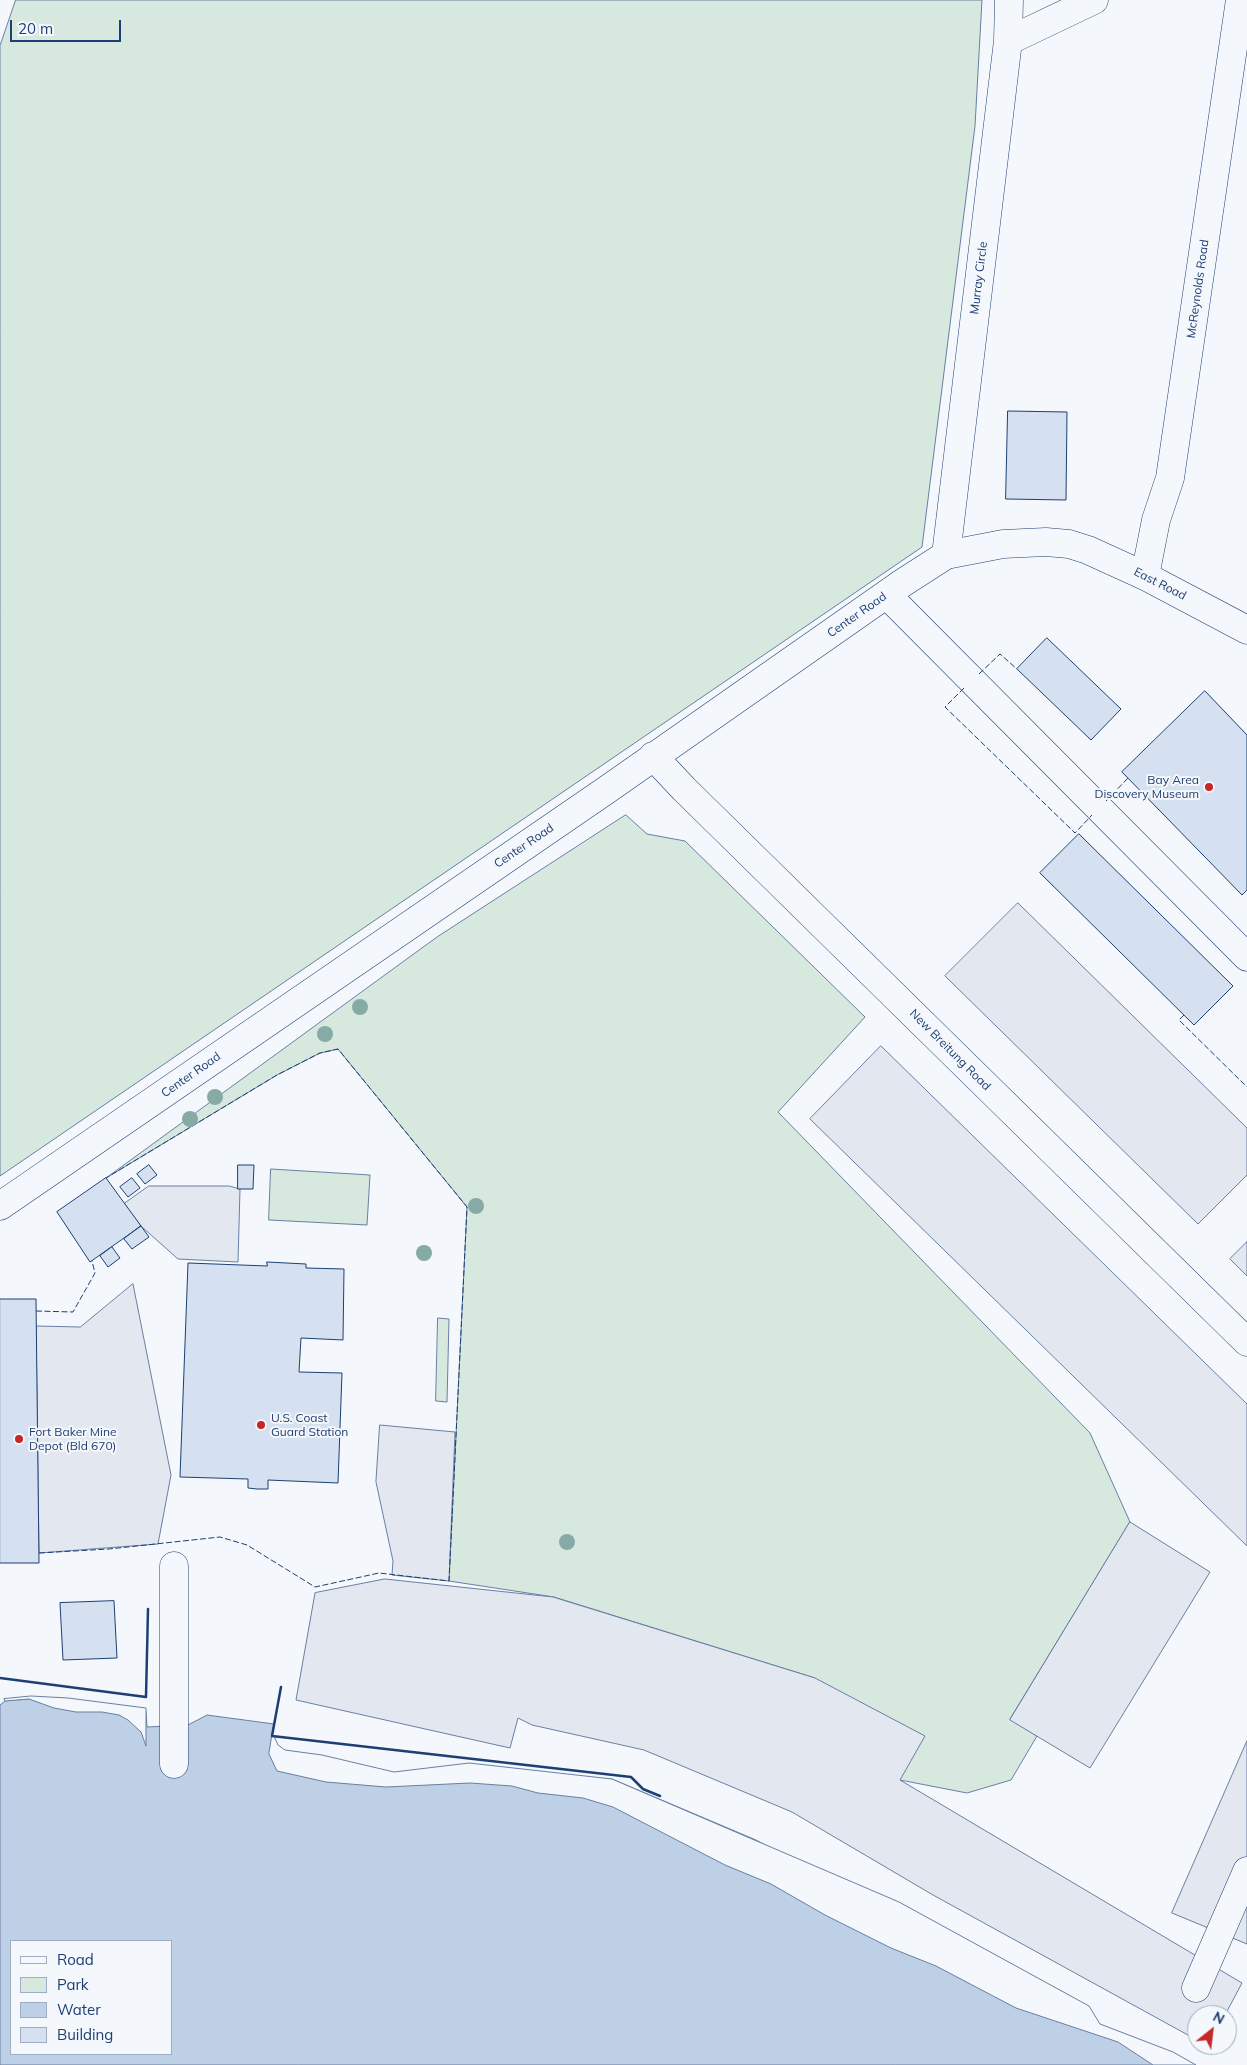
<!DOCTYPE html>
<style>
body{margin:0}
#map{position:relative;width:1247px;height:2065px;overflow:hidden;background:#f4f7fb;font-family:Mulish,sans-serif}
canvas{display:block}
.legend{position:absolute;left:10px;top:1940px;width:162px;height:115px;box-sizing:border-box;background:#f4f7fb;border:1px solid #9eadc5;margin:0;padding:6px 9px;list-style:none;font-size:15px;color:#1d3f73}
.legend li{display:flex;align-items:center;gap:10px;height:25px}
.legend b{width:25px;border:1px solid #9eadc5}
.north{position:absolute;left:1187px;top:2005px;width:50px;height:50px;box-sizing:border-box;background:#f4f7fb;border:1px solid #9eadc5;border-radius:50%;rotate:29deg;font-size:14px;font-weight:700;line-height:20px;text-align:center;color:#1d3f73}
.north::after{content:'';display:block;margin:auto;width:18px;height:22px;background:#c62828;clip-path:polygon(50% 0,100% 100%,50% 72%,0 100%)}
.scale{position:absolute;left:10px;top:20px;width:111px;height:22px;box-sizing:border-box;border:2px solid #1d3f73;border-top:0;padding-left:6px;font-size:15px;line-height:18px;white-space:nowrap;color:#1d3f73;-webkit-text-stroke:4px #f4f7fb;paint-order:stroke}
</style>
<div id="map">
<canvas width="1247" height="2065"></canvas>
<ul class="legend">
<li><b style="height:6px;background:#f4f7fb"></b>Road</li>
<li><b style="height:14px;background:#d7e8df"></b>Park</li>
<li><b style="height:14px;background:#bed0e5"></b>Water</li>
<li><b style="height:14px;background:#d5e0f0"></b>Building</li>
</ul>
<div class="north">N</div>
<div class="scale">20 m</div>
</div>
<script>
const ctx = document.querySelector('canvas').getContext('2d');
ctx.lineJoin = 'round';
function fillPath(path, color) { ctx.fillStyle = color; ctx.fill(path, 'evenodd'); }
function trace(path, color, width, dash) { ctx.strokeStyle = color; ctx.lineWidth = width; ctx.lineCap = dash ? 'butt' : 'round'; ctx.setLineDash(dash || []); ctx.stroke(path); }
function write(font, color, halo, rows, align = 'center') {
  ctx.font = font + ' Mulish,sans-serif'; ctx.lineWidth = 4; ctx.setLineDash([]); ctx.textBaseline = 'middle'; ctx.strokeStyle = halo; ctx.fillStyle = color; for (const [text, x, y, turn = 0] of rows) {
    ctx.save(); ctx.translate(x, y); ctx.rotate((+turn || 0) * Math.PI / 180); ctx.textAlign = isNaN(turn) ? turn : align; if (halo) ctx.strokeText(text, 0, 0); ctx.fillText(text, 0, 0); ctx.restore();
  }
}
const green = new Path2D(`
 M 16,0 L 982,0 L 975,126 L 922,547 L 0,1176 L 0,46 Z
 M 626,815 L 647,834 L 685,841 L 865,1017 L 778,1112 L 1090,1433 L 1130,1522 L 1010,1719 L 1037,1736 L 1011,1780 L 967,1793 L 900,1780 L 815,1678 L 554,1597 L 449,1581 L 467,1207 L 338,1049 L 320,1053 L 277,1075 L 106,1178 L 437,937 Z
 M 271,1169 L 370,1175 L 367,1225 L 269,1220 Z
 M 438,1318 L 449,1319 L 447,1402 L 436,1401 Z`);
fillPath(green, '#d7e8df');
trace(green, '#687fa3', 1);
const parking = new Path2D(`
 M 1018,903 L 1247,1128 L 1247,1175 L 1198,1224 L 945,976 Z
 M 881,1046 L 1247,1404 L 1247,1546 L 810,1119 Z
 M 149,1186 L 229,1186 L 240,1189 L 238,1262 L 178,1259 L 141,1226 L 124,1204 Z
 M 1247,1242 L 1247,1276 L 1230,1259 Z
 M 133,1284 L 171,1475 L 158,1544 L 39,1553 L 36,1326 L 80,1327 Z
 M 380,1425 L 455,1432 L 449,1581 L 392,1575 L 393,1561 L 376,1482 Z
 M 1130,1522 L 1210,1572 L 1090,1768 L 1010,1720 Z
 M 385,1579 L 553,1597 L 815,1678 L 925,1736 L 900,1780 L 1242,1983 L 1225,2015 L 1197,2015 L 1197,2040 L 933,1895 L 792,1812 L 644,1750 L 532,1725 L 518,1718 L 510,1748 L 296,1700 L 315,1593 Z
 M 1247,1741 L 1247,1944 L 1172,1913 Z`);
fillPath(parking, '#e3e8f0');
trace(parking, '#687fa3', 1);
const water = new Path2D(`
 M 31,1699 L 146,1711 L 147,1727 L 188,1725 L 207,1715 L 274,1724 C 271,1737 272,1744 284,1753 L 393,1774 L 612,1779 L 756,1840 L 1098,2026 L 1194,2065 L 0,2065 L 0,1705 L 5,1701 ZM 11,1941 L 171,1941 L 171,2054 L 11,2054 Z`);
fillPath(water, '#bed0e5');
trace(water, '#687fa3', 1);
const pier = new Path2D(`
 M 31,1696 L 68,1698 L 146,1708 L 146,1746 L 141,1732 L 128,1720 L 119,1715 L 102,1712 L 76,1712 L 54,1708 L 29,1699 L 5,1701 L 4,1699 Z
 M 272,1736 L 274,1736 L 278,1745 L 285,1750 L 322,1755 L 394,1772 L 469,1763 L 612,1779 L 899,1902 L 1089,2006 L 1100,2024 L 1173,2052 L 1196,2065 L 1153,2065 L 1118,2042 L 1016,2008 L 936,1966 L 891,1948 L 825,1915 L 771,1884 L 725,1865 L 613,1807 L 583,1798 L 538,1793 L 512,1786 L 470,1783 L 386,1787 L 326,1782 L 277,1771 L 269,1754 Z`);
fillPath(pier, '#f4f7fb');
trace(pier, '#687fa3', 1);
const building = new Path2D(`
 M 1008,411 L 1067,412 L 1066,500 L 1006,499 Z
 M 1047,638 L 1121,709 L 1091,740 L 1017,669 Z
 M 1205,691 L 1247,735 L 1247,890 L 1242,895 L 1122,772 Z
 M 1079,834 L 1233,986 L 1194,1025 L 1040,873 Z
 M 149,1165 L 157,1175 L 145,1184 L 137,1174 Z
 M 238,1165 L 254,1165 L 253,1189 L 238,1189 Z
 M 106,1178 L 141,1226 L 90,1262 L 57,1212 Z
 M 132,1178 L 140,1188 L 128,1197 L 120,1187 Z
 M 141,1226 L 149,1237 L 132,1249 L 124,1239 Z
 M 112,1247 L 120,1258 L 108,1267 L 100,1256 Z
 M 267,1262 L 306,1264 L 306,1268 L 344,1269 L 343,1340 L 301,1338 L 299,1372 L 342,1373 L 338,1483 L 268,1480 L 268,1489 L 257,1489 L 248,1488 L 248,1479 L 180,1477 L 188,1263 L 267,1266 Z
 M 0,1299 L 36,1299 L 39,1563 L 0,1563 Z
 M 114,1601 L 117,1658 L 63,1660 L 60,1603 Z`);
fillPath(building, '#d5e0f0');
trace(building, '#1d3f73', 1);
const minor = new Path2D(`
 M 1008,41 L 1094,0
 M 946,555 L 1008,41 L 1009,0
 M 1145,576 L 1156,520 L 1170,478 L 1240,0
 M 887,595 L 1247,957
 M 653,756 L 684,789 L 1247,1342
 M 0,1206 L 605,791 L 904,582 L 946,555 L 1003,544 L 1046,542 L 1069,544 L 1088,550 L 1145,576 L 1247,630
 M 174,1566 L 174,1764
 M 1196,1988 L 1247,1871`);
trace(minor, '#1d3f73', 29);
trace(minor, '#f4f7fb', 28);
trace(new Path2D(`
 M 979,674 L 1000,654 L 1017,669
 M 964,688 L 945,707 L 1075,833 L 1092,815
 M 1106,801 L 1128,778
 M 1184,1015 L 1179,1020 L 1247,1087
 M 36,1311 L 73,1312 L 95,1273 L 92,1261
 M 39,1553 L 109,1549 L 220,1537 L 247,1545 L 315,1587 L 379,1573 L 449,1581 L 467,1207 L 338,1049 L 320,1053 L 277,1075 L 106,1178`), '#1d3f73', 1, [6, 2.5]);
trace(new Path2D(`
 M 0,1678 L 146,1697 L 148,1609
 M 281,1687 L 272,1736 L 631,1777 L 643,1789 L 660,1796`), '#1d3f73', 2.5);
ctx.fillStyle = '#86aba6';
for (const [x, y] of [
 [360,1007],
 [325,1034],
 [215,1097],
 [190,1119],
 [476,1206],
 [424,1253],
 [567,1542]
]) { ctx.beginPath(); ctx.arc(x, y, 8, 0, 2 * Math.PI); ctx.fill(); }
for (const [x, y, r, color] of [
 [1209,787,5,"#c62828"],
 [261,1425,5,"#c62828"],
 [19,1439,5,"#c62828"]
]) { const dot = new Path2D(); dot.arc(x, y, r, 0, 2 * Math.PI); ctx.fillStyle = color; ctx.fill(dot); trace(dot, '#f4f7fb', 2); }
write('12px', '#1d3f73', '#f4f7fb', [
 ["Murray Circle",979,278,-83],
 ["McReynolds Road",1198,289,-82],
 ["East Road",1160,584,27],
 ["Center Road",857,615,-35],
 ["Center Road",524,846,-34],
 ["New Breitung Road",950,1050,45],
 ["Center Road",191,1075,-35]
]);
write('12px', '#1d3f73', '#f4f7fb', [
 ["Bay Area",1199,780,"right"],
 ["Discovery Museum",1199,794,"right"],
 ["U.S. Coast",271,1418],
 ["Guard Station",271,1432],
 ["Fort Baker Mine",29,1432],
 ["Depot (Bld 670)",29,1446]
], 'left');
</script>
